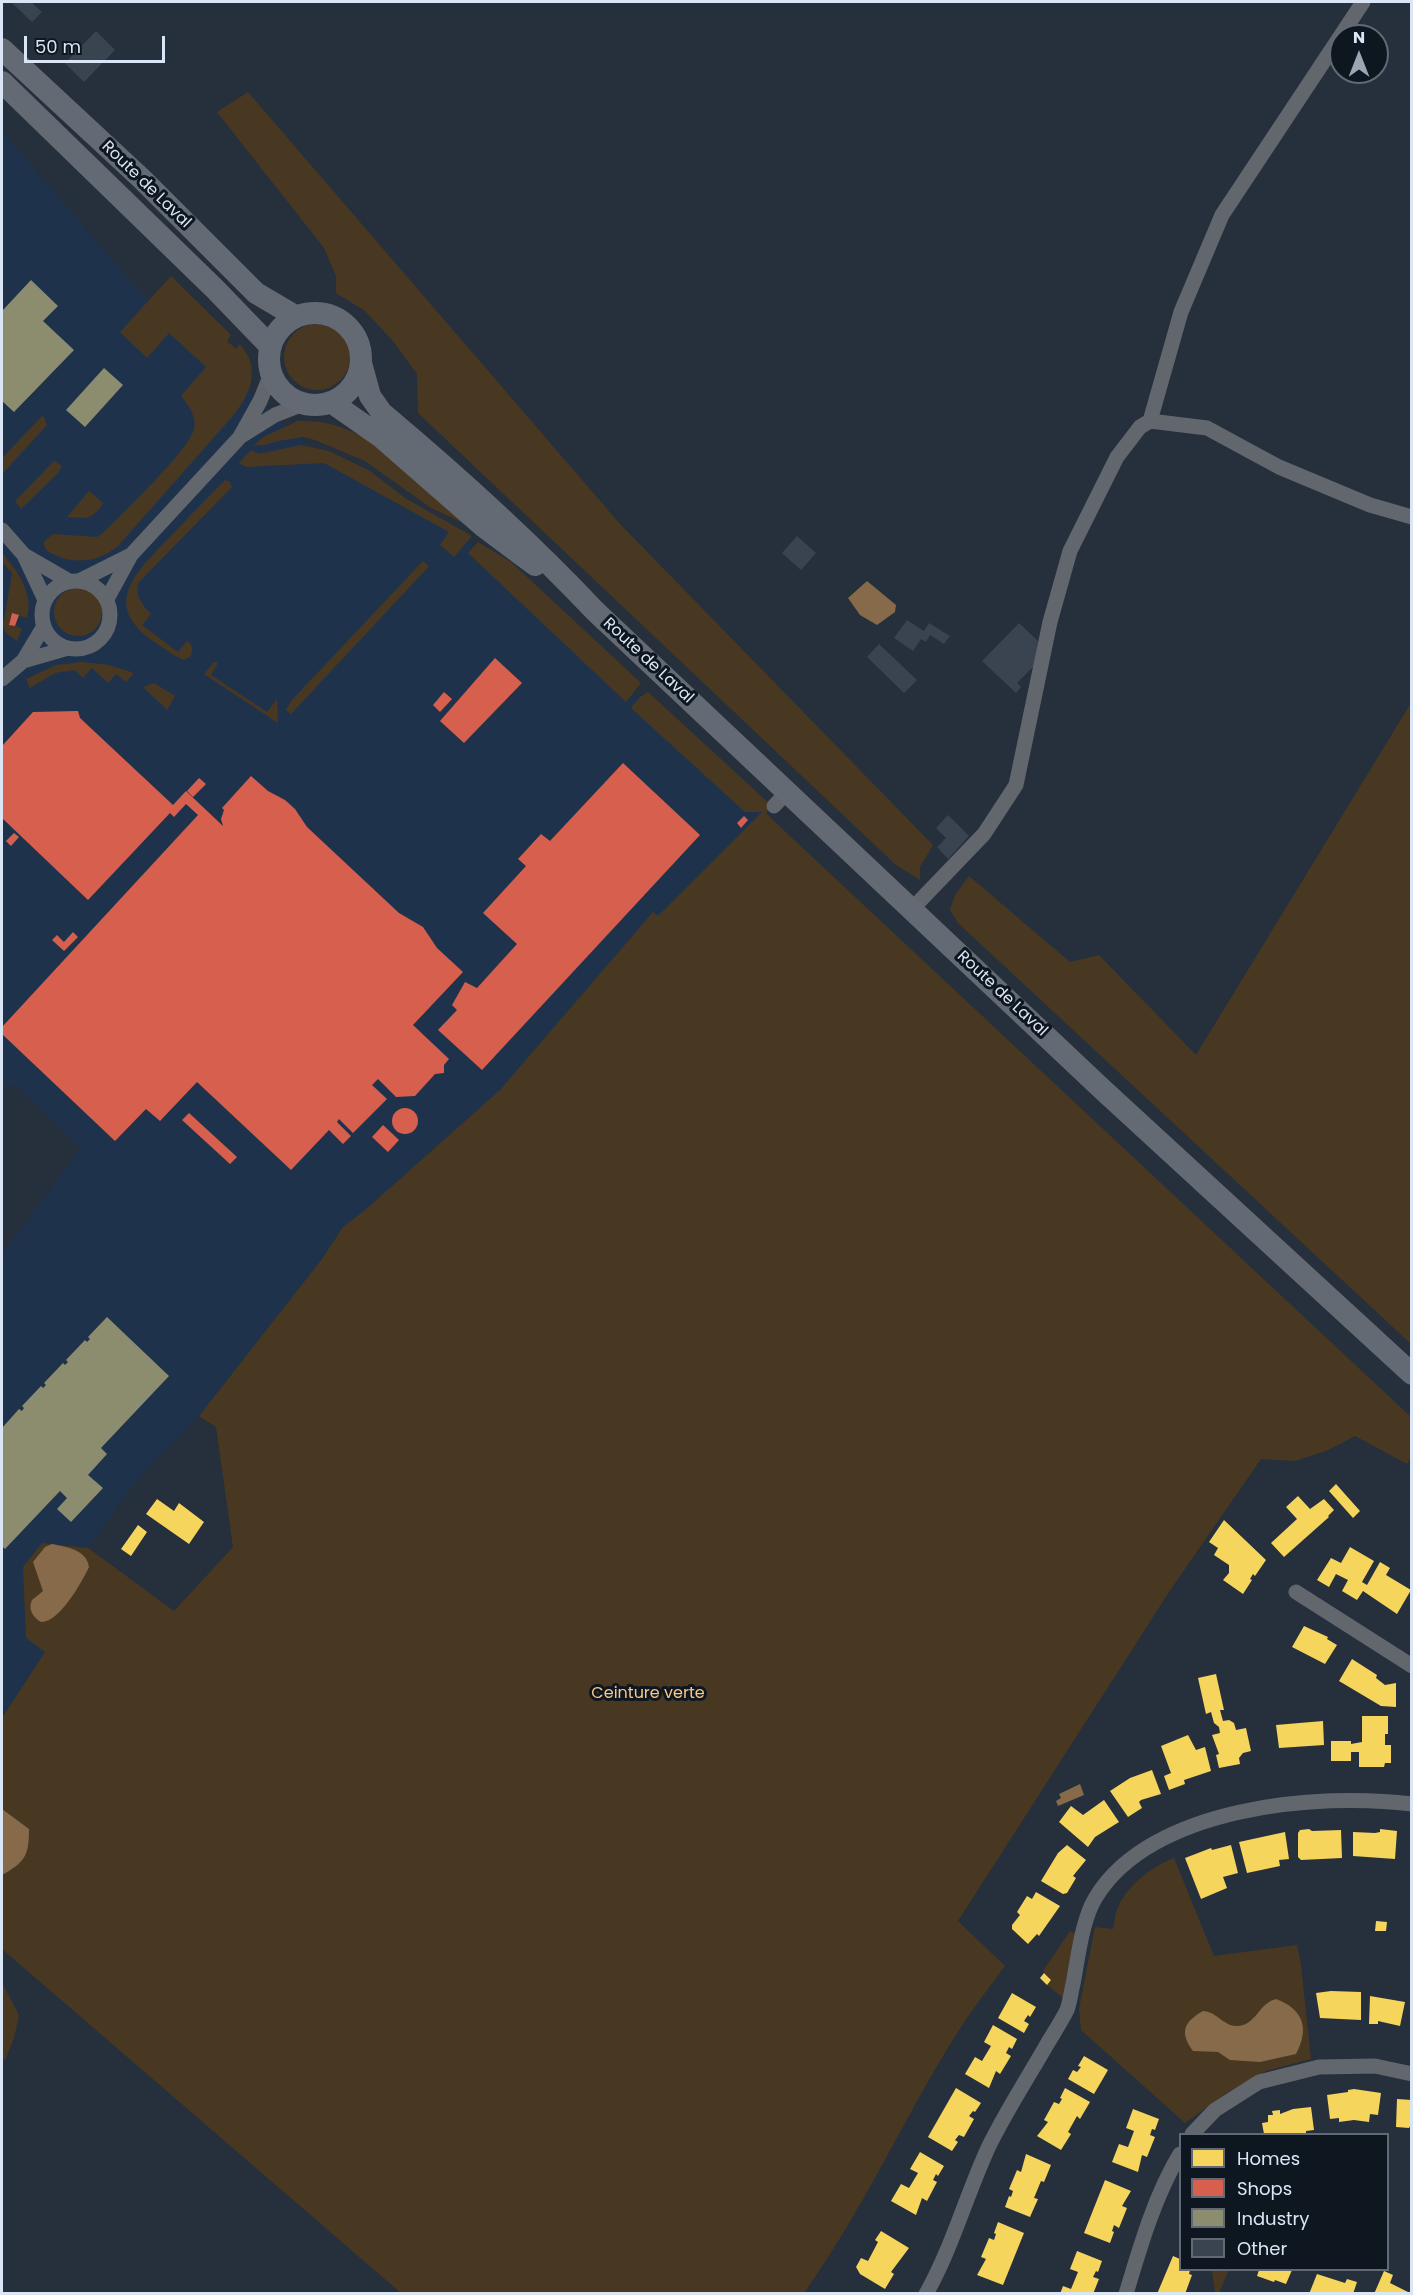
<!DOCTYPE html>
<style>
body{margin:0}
#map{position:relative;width:1413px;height:2295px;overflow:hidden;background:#262f3c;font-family:Poppins,sans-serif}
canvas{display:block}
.frame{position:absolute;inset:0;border:3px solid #dae6f5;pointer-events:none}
.legend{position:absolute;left:1179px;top:2133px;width:210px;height:138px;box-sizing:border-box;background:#0e1620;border:2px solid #606975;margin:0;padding:8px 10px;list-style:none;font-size:18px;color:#dae6f5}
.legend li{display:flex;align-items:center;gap:12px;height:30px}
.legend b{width:30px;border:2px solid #606975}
.north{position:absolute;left:1329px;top:24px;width:60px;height:60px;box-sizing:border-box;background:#0e1620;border:2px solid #606975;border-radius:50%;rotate:0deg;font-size:16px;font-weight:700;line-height:24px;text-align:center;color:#dae6f5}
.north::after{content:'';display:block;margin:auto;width:21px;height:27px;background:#9ba6b4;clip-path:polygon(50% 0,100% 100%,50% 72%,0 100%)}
.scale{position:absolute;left:24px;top:36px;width:141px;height:27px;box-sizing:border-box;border:3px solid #dae6f5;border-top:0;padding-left:8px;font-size:18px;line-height:21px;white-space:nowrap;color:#dae6f5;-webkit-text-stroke:4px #0e1620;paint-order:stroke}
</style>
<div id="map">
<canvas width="1413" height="2295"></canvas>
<div class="frame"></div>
<ul class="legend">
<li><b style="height:16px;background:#f6d55c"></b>Homes</li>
<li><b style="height:16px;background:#d6604d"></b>Shops</li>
<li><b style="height:16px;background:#8c8c6e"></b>Industry</li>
<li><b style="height:16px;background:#3a4451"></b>Other</li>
</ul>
<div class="north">N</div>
<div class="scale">50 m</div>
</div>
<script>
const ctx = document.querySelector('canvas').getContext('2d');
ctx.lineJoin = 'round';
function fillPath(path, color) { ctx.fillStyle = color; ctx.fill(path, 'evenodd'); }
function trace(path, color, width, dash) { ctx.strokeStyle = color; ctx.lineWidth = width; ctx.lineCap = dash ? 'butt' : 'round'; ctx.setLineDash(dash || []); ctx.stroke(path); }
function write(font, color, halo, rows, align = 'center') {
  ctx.font = font + ' Poppins,sans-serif'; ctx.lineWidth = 6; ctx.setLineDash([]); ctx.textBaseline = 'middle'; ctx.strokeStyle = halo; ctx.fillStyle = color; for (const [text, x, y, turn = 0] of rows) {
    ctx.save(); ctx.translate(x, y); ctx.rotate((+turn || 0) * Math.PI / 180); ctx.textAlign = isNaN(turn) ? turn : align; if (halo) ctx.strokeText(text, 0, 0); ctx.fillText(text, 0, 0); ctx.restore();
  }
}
fillPath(new Path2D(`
 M 2,131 L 131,282 L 324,460 L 459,531 L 761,813 L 658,917 L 652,913 L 500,1090 L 364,1211 L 343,1227 L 322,1259 L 199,1416 L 135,1482 L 88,1548 L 42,1543 L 23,1567 L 45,1652 L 2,1718 L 2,1255 L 81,1148 L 18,1088 L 2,1084 Z`), '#1f324c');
fillPath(new Path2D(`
 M 248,92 L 620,524 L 933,845 L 920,867 L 920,880 L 896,865 L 418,413 L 417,374 L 393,341 L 365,311 L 336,293 L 336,276 L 324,248 L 217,112 Z
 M 171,276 L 231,335 L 227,341 L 236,349 L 240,344 C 262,369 250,396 231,418 L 118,546 C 100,561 77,565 55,555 C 48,552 44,550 44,542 L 53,534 L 97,537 L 102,534 C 120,515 189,451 194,429 C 197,416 189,406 181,396 L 206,367 L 169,333 L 147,358 L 120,332 Z
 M284 357a33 33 0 1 1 66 0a33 33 0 1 1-66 0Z
 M 43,415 L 47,425 L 2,474 L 2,458 Z
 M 298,421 C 328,421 339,425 365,438 L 476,529 L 431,508 L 365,461 L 315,440 L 303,437 L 278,441 L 265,445 L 254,445 L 265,436 Z
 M 301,445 L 329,451 L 370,471 L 405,498 L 472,536 L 454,557 L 440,545 L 449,532 L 324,463 L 246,467 L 239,463 L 251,450 L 259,454 Z
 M 54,461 L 62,466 L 58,473 L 21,509 L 15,501 Z
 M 225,480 L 230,482 L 232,487 L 138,583 C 135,596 142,605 151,614 L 142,625 L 178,652 L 187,641 C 193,645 193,649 191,656 L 184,660 C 174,656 165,649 156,643 C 99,605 136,572 170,537 C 188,518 206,499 225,480 Z
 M 89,491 L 103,503 C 92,521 86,518 67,517 Z
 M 478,542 L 511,562 L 641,683 L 626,702 L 468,553 Z
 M 2,553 C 17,570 34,593 27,618 L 12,613 L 9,624 L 22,628 L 17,641 L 6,633 L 3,626 L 12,573 L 2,562 Z
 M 423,561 L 429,566 L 418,578 L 291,714 L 286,710 L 291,701 Z
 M54 612a24 24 0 1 1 48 0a24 24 0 1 1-48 0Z
 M 82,662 L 109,665 L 134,673 L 126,682 L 116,674 L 108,683 L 92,668 L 83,678 L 75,670 L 55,673 L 30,688 L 26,679 L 56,665 Z
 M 214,662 L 218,663 L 211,675 L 267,712 L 277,699 L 278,723 L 204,674 Z
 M 154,683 L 175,696 L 167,710 L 143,687 Z
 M 648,692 L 772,806 L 766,813 L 776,823 L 1411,1417 L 1411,1457 L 1407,1464 L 1355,1436 L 1326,1451 L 1295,1461 L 1261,1459 L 1169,1592 L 958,1921 L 1005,1966 C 983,1995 961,2025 943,2056 C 896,2135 857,2219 804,2293 L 401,2293 L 2,1949 L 2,1718 L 45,1652 L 26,1638 L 23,1567 L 42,1543 L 88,1548 L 174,1611 L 233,1547 L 216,1427 L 199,1416 L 322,1259 L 343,1227 L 364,1211 L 500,1090 L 653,912 L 658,916 L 761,813 L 764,812 L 745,812 L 631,708 L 640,697 Z
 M 1411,703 L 1411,1344 L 958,923 L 950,910 L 955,895 L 969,876 L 1070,962 L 1099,955 L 1196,1055 Z
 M 1174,1858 L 1214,1956 L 1297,1945 L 1301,1965 L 1311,2059 L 1266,2071 L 1227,2093 L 1185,2123 L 1081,2030 L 1079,2009 L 1095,1927 L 1113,1929 C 1115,1921 1115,1912 1119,1905 C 1128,1885 1154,1865 1174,1858 Z
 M 1070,1931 L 1076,1933 L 1063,1998 L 1047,1985 L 1051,1980 L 1043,1971 Z
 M 2,1983 L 19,2015 L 14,2038 L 5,2060 L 2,2059 Z
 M 1212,2270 L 1229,2270 L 1219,2293 L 1215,2293 Z`), '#493821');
fillPath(new Path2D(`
 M 867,581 L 896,605 L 895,612 L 877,625 L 860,615 L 848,598 Z
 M 52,1544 C 67,1547 87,1550 89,1567 C 82,1582 59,1623 41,1622 C 32,1617 28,1608 32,1600 L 43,1591 L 33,1562 L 45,1547 Z
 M 1080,1784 L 1084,1795 L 1058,1806 L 1056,1801 L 1061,1798 L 1059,1794 Z
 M 2,1809 L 29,1829 C 29,1856 25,1862 2,1875 Z
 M 1276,1999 C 1303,2009 1310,2028 1296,2054 L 1260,2062 L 1230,2060 L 1218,2052 L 1193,2051 C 1179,2032 1184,2022 1203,2011 C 1216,2011 1224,2027 1238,2026 C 1256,2025 1259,2003 1276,1999 Z`), '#866a49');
fillPath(new Path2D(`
 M 1336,1484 L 1360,1511 L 1353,1518 L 1329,1491 Z
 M 1298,1496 L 1310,1509 L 1324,1499 L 1334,1510 L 1328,1516 L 1329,1517 L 1284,1557 L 1271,1543 L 1297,1519 L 1286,1507 Z
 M 157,1499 L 174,1511 L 179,1503 L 204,1522 L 189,1544 L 146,1514 Z
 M 1224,1520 L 1266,1560 L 1255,1576 L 1253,1574 L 1250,1579 L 1252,1580 L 1243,1594 L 1223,1580 L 1229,1573 L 1229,1565 L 1214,1555 L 1218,1548 L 1209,1542 Z
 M 138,1525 L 147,1532 L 131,1556 L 121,1549 Z
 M 1350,1547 L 1374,1561 L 1362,1582 L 1367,1585 L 1380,1562 L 1390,1568 L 1386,1575 L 1411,1590 L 1397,1614 L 1363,1591 L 1357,1600 L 1342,1591 L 1348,1580 L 1336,1574 L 1329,1587 L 1317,1580 L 1331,1558 L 1341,1563 Z
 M 1304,1626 L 1328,1637 L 1327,1639 L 1337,1645 L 1325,1664 L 1292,1647 Z
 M 1352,1659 L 1377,1675 L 1376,1678 L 1385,1685 L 1396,1683 L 1396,1707 L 1381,1706 L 1339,1681 Z
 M 1216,1674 L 1224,1710 L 1220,1710 L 1223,1721 L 1229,1720 L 1234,1723 L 1236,1730 L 1246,1728 L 1251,1751 L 1243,1753 L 1239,1758 L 1240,1764 L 1219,1768 L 1216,1755 L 1219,1754 L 1212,1735 L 1220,1733 L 1219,1727 L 1214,1723 L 1211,1712 L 1206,1714 L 1198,1678 Z
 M 1362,1716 L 1388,1716 L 1388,1734 L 1385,1734 L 1385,1745 L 1391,1745 L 1391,1763 L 1385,1763 L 1384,1767 L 1359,1767 L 1359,1752 L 1351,1752 L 1351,1761 L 1331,1761 L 1331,1741 L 1351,1741 L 1351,1744 L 1362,1742 Z
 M 1323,1721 L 1324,1745 L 1279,1748 L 1276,1725 Z
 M 1188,1735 L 1196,1750 L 1205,1747 L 1211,1771 L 1184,1780 L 1185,1784 L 1169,1790 L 1164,1776 L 1171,1773 L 1161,1746 Z
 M 1152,1770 L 1161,1794 L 1141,1800 L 1139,1802 L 1142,1808 L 1128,1817 L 1110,1791 L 1130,1778 Z
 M 1104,1800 L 1119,1822 L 1095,1837 L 1088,1847 L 1059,1822 L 1071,1806 L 1083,1815 Z
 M 1309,1829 L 1312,1831 L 1341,1830 L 1342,1858 L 1301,1860 L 1298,1857 L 1298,1833 L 1300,1830 Z
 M 1380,1829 L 1397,1831 L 1395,1859 L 1353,1856 L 1353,1832 L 1375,1833 L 1380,1832 Z
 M 1285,1832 L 1289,1859 L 1279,1860 L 1280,1866 L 1247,1873 L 1239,1842 Z
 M 1067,1845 L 1086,1860 L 1073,1876 L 1076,1878 L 1067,1893 L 1063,1894 L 1041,1881 L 1058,1853 Z
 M 1231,1845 L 1238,1873 L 1223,1877 L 1227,1888 L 1201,1899 L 1185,1858 L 1211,1848 L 1212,1850 Z
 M 1036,1892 L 1060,1906 L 1039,1936 L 1037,1934 L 1028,1944 L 1012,1929 L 1012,1925 L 1020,1915 L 1017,1912 L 1027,1896 L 1032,1899 Z
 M 1376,1921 L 1387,1922 L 1386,1931 L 1375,1931 Z
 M 1044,1973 L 1051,1980 L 1047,1985 L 1040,1978 Z
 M 1331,1991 L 1361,1992 L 1361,2020 L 1320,2018 L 1316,1993 Z
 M 1012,1993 L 1036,2007 L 1030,2017 L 1028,2015 L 1024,2021 L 1029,2024 L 1024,2033 L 998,2018 Z
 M 1370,1996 L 1405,2002 L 1400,2026 L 1378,2021 L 1378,2024 L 1369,2024 Z
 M 993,2025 L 1017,2039 L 1012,2049 L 1009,2047 L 1006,2053 L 1011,2056 L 1000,2074 L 996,2071 L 989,2088 L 965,2074 L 975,2057 L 982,2061 L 991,2046 L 984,2042 Z
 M 1084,2056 L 1108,2070 L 1094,2094 L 1068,2079 L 1073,2070 L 1077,2072 L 1081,2067 L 1078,2066 Z
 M 956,2088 L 981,2103 L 975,2112 L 973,2111 L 969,2116 L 974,2119 L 964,2137 L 959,2135 L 955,2140 L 958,2142 L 952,2151 L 928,2137 Z
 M 1065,2088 L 1090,2102 L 1080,2119 L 1077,2116 L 1068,2132 L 1071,2134 L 1061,2150 L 1037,2136 L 1048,2122 L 1044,2120 L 1054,2102 L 1059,2104 L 1062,2099 L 1060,2098 Z
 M 1354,2089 L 1381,2093 L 1378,2115 L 1370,2114 L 1369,2122 L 1354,2120 L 1339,2122 L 1339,2118 L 1330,2119 L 1327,2095 L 1348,2092 L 1348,2090 Z
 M 1397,2099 L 1412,2100 L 1412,2122 L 1409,2128 L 1396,2127 Z
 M 1311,2107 L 1314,2130 L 1306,2131 L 1306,2134 L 1264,2134 L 1262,2123 L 1268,2122 L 1268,2115 L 1273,2115 L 1272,2111 L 1280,2110 L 1280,2114 L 1293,2109 Z
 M 1133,2109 L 1159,2119 L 1155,2130 L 1152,2129 L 1150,2135 L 1155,2137 L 1147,2157 L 1142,2155 L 1138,2172 L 1112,2162 L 1119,2144 L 1128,2147 L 1134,2131 L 1126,2128 Z
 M 920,2152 L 944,2166 L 938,2176 L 936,2174 L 933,2180 L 937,2182 L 927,2201 L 922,2198 L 916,2215 L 891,2201 L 901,2184 L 909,2188 L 918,2173 L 910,2169 Z
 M 1026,2154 L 1051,2165 L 1044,2182 L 1041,2181 L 1034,2198 L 1038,2199 L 1030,2217 L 1005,2207 L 1009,2196 L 1011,2197 L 1013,2191 L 1009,2189 L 1017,2170 L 1021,2172 Z
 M 1105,2180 L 1131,2191 L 1122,2206 L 1127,2208 L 1119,2228 L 1114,2225 L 1112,2231 L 1114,2232 L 1110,2243 L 1084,2233 Z
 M 998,2222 L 1024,2233 L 1003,2285 L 977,2275 L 986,2259 L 981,2257 L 989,2238 L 994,2240 L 996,2234 L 994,2233 Z
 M 881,2231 L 909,2248 L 891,2272 L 894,2274 L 885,2289 L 860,2274 L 856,2267 L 861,2258 L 868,2261 L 878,2242 L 875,2240 Z
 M 1077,2251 L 1102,2261 L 1098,2272 L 1096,2271 L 1093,2277 L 1099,2279 L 1093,2294 L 1060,2294 L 1063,2286 L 1071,2289 L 1078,2272 L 1070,2269 Z
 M 1173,2256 L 1180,2259 L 1180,2270 L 1190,2270 L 1189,2274 L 1192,2275 L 1185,2294 L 1157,2294 Z
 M 1259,2270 L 1292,2270 L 1286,2284 L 1275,2280 L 1274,2282 L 1257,2276 Z
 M 1384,2271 L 1393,2275 L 1390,2283 L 1412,2294 L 1374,2294 Z
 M 1317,2274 L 1345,2283 L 1347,2279 L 1357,2282 L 1353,2294 L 1309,2294 Z`), '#f6d55c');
fillPath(new Path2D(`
 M 12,613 L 19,615 L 15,626 L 9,625 Z
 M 495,658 L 522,683 L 464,743 L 440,721 Z
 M 444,692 L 452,699 L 440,712 L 433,705 Z
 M 78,711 L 80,718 L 173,805 L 186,791 L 223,826 L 221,819 L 224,810 L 222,808 L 251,776 L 268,791 L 285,800 L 295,809 L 307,827 L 399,913 L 423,927 L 437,948 L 463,972 L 413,1025 L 449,1059 L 444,1065 L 444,1073 L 435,1074 L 415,1096 L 396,1097 L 378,1079 L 372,1085 L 387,1099 L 353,1133 L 339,1119 L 337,1122 L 351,1136 L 343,1144 L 329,1130 L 291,1170 L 197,1082 L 160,1121 L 146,1109 L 115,1141 L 2,1034 L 2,1027 L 198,815 L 186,804 L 174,817 L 170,813 L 88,900 L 2,818 L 2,746 L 33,712 Z
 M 623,763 L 700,835 L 482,1070 L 438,1030 L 457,1010 L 452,1005 L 465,982 L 477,988 L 517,944 L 483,913 L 526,866 L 518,859 L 541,834 L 550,841 Z
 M 199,778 L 206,784 L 193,797 L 187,791 Z
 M 744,816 L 748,820 L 741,828 L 737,823 Z
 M 14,833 L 19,837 L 11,846 L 6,841 Z
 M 73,932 L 78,937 L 64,951 L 52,940 L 57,935 L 64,942 Z
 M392 1121a13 13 0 1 1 26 0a13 13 0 1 1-26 0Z
 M 189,1113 L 237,1157 L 230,1164 L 182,1120 Z
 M 383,1125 L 399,1140 L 388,1152 L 372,1137 Z`), '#d6604d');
fillPath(new Path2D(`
 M 31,280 L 58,306 L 43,321 L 74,350 L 14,412 L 2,401 L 2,311 Z
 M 104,368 L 123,385 L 85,427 L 66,410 Z
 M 107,1317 L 169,1376 L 101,1448 L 107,1454 L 88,1475 L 103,1488 L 71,1522 L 57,1509 L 67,1498 L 60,1491 L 5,1549 L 2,1546 L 2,1428 L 19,1409 L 22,1411 L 24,1408 L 22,1406 L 41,1386 L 43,1388 L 46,1385 L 44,1383 L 63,1363 L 65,1365 L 68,1362 L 66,1360 L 85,1340 L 87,1342 L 90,1339 L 88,1337 Z`), '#8c8c6e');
fillPath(new Path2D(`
 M 11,2 L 31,2 L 42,12 L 32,22 Z
 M 96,31 L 115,50 L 84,82 L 65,63 Z
 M 797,536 L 816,553 L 801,570 L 782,553 Z
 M 907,620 L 924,631 L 929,623 L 950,636 L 944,644 L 930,635 L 926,642 L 921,639 L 913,651 L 894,638 Z
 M 1019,623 L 1038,641 L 1035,665 L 1017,683 L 1021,687 L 1016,693 L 982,661 Z
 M 879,644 L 917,680 L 904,693 L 867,657 Z
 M 948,815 L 969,836 L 948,859 L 937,847 L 946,838 L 936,828 Z`), '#3a4451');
trace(new Path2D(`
 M 1150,421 L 1181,312 L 1222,215 L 1363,2
 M 243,435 L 275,415 L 303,404
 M 2,530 L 24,555 L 69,581
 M 24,555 L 45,600
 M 79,581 L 131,555
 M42 615a34 34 0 1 1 68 0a34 34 0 1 1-68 0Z
 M 107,599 L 131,555 L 240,437 L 260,401 L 271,374
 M 23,661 L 68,648
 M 2,679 L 23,661 L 44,626
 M 774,806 L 787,792
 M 912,909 L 984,834 L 1016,785 L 1050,622 L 1070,551 L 1117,457 L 1140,427 L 1150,421 L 1207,428 L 1279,467 L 1370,505 L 1412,517
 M 1296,1592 L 1412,1666
 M 1192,2134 L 1215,2110 L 1259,2082 L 1319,2067 L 1375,2066 L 1412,2074
 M 926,2294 C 952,2248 966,2196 988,2148 C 1005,2113 1027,2079 1046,2046 C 1053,2034 1061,2022 1067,2010 C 1070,2002 1071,1992 1073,1984 C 1078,1958 1082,1919 1096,1897 C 1151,1807 1317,1792 1412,1804
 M 1126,2294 C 1140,2247 1155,2195 1180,2154`), '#62676e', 15);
trace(new Path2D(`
 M 2,49 L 143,180 L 256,293 L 295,316
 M 2,82 L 215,289 L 270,346
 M269 359a46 46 0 1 1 92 0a46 46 0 1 1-92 0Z
 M 361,363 L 370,396 L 382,413 C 457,476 528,540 595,611 L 1102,1089 L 1412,1374
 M 331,402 L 381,437 L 484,527 L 535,565`), '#646a73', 22);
write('16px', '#dae6f5', '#0e1620', [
 ["Route de Laval",146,185,44],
 ["Route de Laval",648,661,43],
 ["Route de Laval",1002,994,43]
]);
write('16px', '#f8c689', '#0e1620', [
 ["Ceinture verte",648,1694]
]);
</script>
